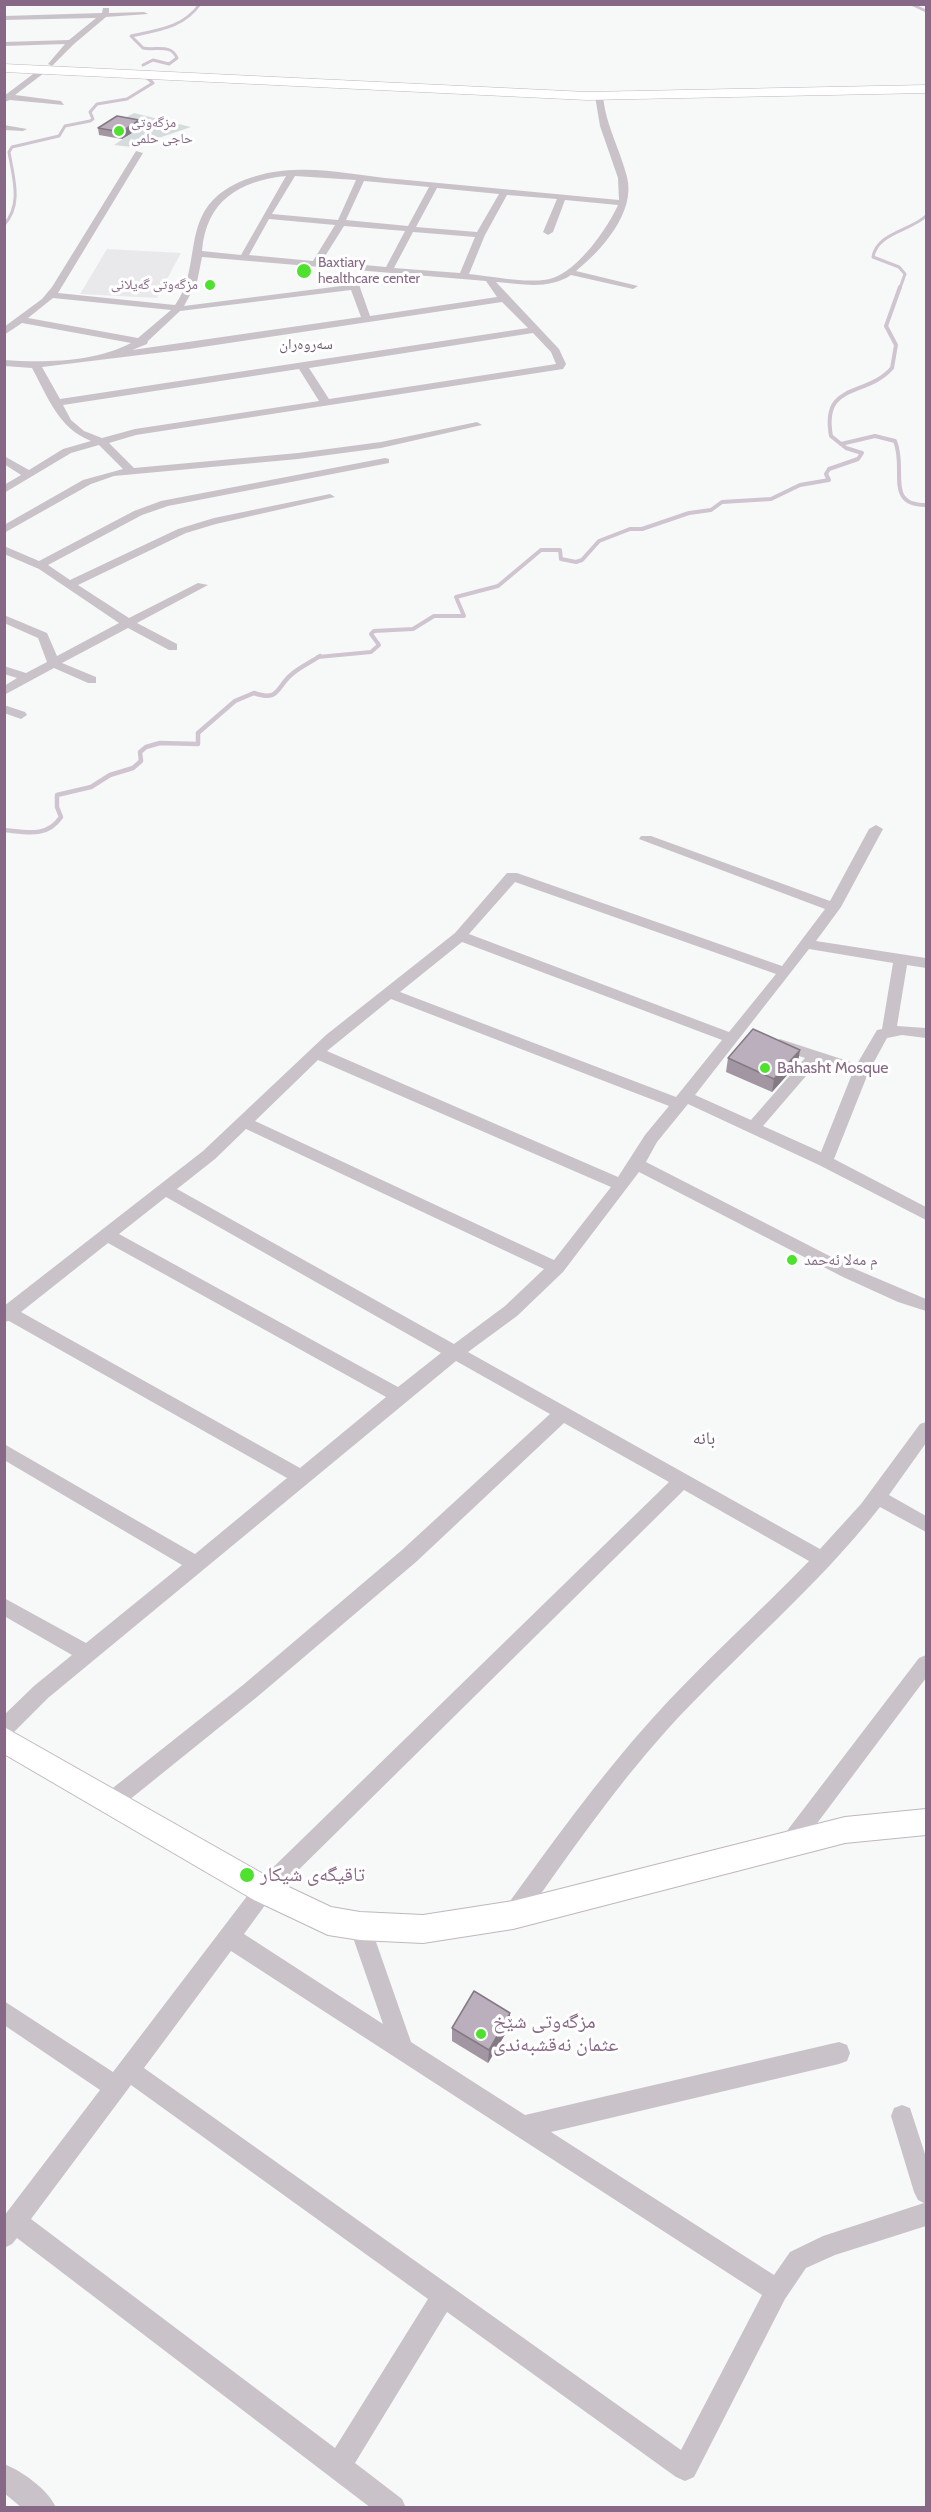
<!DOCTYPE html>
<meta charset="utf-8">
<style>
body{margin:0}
#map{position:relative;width:931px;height:2512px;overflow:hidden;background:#f6f9f8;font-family:Cabin,sans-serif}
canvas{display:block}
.frame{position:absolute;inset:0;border:6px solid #876886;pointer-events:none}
</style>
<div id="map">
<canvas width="931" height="2512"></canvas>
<div class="frame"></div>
</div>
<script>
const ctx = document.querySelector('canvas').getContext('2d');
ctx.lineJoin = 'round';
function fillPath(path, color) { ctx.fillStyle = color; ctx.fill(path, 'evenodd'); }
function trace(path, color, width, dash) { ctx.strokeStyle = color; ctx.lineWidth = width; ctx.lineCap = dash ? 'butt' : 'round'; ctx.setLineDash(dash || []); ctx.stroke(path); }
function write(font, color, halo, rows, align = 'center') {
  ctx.font = font + ' Cabin,"Noto Naskh Arabic",sans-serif'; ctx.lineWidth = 6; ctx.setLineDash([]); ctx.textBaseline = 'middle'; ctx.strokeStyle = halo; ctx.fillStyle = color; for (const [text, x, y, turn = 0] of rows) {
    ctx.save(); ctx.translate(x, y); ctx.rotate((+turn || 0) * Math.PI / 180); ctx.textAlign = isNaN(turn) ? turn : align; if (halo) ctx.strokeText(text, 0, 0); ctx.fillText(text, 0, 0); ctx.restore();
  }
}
fillPath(new Path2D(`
 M 107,249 L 181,253 L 157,298 L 80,294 Z`), '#e9e9eb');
fillPath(new Path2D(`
 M 134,113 L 191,127 L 132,147 L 114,145 L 139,128 L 116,123 Z`), '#d5dcdd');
trace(new Path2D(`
 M 911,4 L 926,11
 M 143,65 L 153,60 L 169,64 L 177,58 C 171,43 155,51 143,48 L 131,36 C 158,30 183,28 200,4
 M 4,225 C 23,204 13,177 9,152 L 12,147 L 59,136 L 65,126 L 90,121 L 93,119 L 90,112 L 97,104 L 127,99 L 153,83 L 145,76
 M 900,288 L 905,274 L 899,267 L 873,257 C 877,233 910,231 926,216`), '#cfc4d0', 3);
trace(new Path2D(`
 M 841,444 L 875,436 L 895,441 C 907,469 884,505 926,505
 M 318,657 L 371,652 L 379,645 L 371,634 L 374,631 L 413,629 L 434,616 L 464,616 L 456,597 L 498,586 L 541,550 L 560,550 L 561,559 L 576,562 L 582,560 L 599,541 L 630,529 L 642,529 L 689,513 L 711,510 L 722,502 L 771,499 L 800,485 L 829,480 L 826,474 L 829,469 L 858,459 L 862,453 L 846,448 L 831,436 C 821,381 866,398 892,368 L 896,345 L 886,326 L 900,287`), '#cfc4d0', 4);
trace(new Path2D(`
 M 4,830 C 26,832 47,838 61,817 L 57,807 L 57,795 L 91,787 L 110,775 L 133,768 L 141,761 L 140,752 L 146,747 L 160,743 L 198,744 L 198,733 L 235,701 L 254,693 C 280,702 276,687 292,674 C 300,667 311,662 320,656`), '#cfc4d0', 4.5);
const secondary = new Path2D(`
 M 4,1727 L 274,1880 L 331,1907 L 360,1912 L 423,1915 L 513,1901 L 845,1817 L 926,1809 L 926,1835 L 845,1843 L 513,1929 L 423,1943 L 360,1940 L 328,1935 L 254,1900 L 4,1754 Z`);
const primary = new Path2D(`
 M 4,64 L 587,92 L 926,85 L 926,93 L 587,100 L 4,72 Z`);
trace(secondary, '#c0b6c0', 2);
trace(primary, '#beb5bd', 1);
fillPath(new Path2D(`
 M 103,8 L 109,8 L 109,13 L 144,12 L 148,14 L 106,17 L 74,44 L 52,66 L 48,64 L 65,44 L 4,46 L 4,42 L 69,40 L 96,18 L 4,20 L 4,16 L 102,13 Z
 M 41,68 L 48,70 L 15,95 L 61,101 L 64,105 L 10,100 L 4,102 L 4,96 Z
 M 599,94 L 603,96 C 606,126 620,149 627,177 C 636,212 602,250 576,271 L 638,286 L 633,289 L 571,275 C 549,290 521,284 496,282 L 559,349 L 566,364 L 563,369 L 136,435 L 109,443 L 134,468 L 298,453 L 381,442 L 477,422 L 482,425 L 381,448 L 298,459 L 114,476 L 91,484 L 4,533 L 4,525 L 83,480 L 123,469 L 99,445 L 71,453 L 4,493 L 4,485 L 21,475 L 4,464 L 4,456 L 29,470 L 63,449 L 91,441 C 58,428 48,397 32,368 L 4,366 L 4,360 C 45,363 95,362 131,343 L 22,323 L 4,335 L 4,327 L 42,299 L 52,287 L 136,151 L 143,153 L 58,293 L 175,305 C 199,273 185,229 213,200 C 232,180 266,171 293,170 C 326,168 363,176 396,179 C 471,186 545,193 619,200 L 618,178 L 600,126 L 595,96 ZM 286,176 L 241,255 L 202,251 C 206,201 239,181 286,176 ZM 295,176 L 356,180 L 338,220 L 272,214 ZM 364,181 L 429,187 L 408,226 L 346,220 ZM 437,188 L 499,194 L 477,232 L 416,227 ZM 507,195 L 557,199 L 543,232 L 548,235 L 553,232 L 565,200 L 618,205 C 607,229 579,269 553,278 C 533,285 491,276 469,274 L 485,235 ZM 269,219 L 335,225 L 313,261 L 249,255 ZM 344,226 L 405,231 L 386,267 L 322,261 ZM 413,232 L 475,237 L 460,273 L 394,268 ZM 202,257 L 486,281 L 497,297 L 370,316 L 356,276 L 351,273 L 346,276 L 349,285 L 184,306 L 197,282 ZM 351,290 L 361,317 L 132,350 L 147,344 L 148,341 L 180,311 ZM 53,298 L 171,310 L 138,338 L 28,318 ZM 502,302 L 528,328 L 60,399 L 42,367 L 189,349 ZM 533,333 L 551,352 L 556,364 L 329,399 L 309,368 ZM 299,369 L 319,401 L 135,429 L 102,438 L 84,431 L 71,420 L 63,405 Z
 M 4,125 L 27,129 L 23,131 L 4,130 Z
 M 385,458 L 389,459 L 389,463 L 168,506 L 142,515 L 48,565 L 70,580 L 178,529 L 214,518 L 330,494 L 335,497 L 216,524 L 186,533 L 78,585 L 129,618 L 198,583 L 208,585 L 137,623 L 177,644 L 177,650 L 169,650 L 128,628 L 62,663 L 96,677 L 96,683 L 88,683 L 54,668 L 4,695 L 4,686 L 17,678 L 4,674 L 4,666 L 26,673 L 47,662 L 38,638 L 4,623 L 4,615 L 47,633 L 57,656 L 119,623 L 39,569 L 4,554 L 4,546 L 39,561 L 134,511 L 161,501 Z
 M 4,705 L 25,712 L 27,715 L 21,719 L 4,713 Z
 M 876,825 L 883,829 L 841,907 L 816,941 L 926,958 L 926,968 L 907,965 L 897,1026 L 926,1028 L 926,1038 L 902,1035 L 887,1038 L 869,1071 L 834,1159 L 926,1207 L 926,1220 L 819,1165 L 688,1104 L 657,1142 L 646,1162 L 855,1269 L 926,1299 L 926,1311 L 898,1302 L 843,1277 L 639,1172 L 563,1272 L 517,1316 L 468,1352 L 820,1549 L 861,1504 L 920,1424 L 926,1422 L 926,1443 L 889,1495 L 926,1516 L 926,1532 L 880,1507 C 816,1589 735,1655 666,1731 C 613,1790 567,1857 521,1922 L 513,1925 L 505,1922 L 502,1915 L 505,1908 C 552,1843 598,1779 651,1720 C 701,1664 757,1615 809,1561 L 684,1490 L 271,1897 L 244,1934 L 383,2024 L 349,1926 L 352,1919 L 360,1916 L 368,1919 L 411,2042 L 525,2115 L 839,2042 L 847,2045 L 850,2053 L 847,2061 L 839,2064 L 551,2132 L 774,2275 L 790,2252 L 823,2236 L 924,2203 L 918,2200 L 914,2192 L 891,2116 L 894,2108 L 902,2105 L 910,2108 L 926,2157 L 926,2226 L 835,2255 L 806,2268 L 785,2299 L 694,2477 L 685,2481 L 676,2477 L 447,2312 L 355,2463 L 402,2499 L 406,2508 L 371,2508 L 17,2238 L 12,2244 L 4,2248 L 4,2216 L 100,2090 L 4,2025 L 4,2001 L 113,2072 L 257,1883 L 669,1482 L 564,1423 L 416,1562 L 257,1697 L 118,1809 L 111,1811 L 104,1809 L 101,1802 L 104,1795 L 243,1685 L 402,1550 L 550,1414 L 456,1361 L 48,1698 L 11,1735 L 4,1738 L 4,1715 L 34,1686 L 72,1655 L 4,1616 L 4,1598 L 86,1643 L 182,1565 L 4,1460 L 4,1444 L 195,1554 L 287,1478 L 9,1321 L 4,1322 L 4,1306 L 203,1151 L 326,1035 L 455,933 L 507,873 L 517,873 L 782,966 L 825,909 L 639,839 L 641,836 L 651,836 L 830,901 L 869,829 ZM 515,882 L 776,974 L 729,1032 L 469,934 ZM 462,942 L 722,1040 L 676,1097 L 400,992 ZM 809,949 L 893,963 L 882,1029 L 877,1030 L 857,1064 L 780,1039 L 773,1044 L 775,1048 L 805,1058 L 751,1120 L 695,1095 ZM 391,999 L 669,1106 L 645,1135 L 618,1177 L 327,1051 ZM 318,1060 L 611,1187 L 554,1260 L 255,1121 ZM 818,1062 L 852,1074 L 821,1152 L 763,1126 ZM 246,1129 L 544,1269 L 505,1306 L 454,1344 L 177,1189 L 215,1159 ZM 166,1197 L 441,1353 L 398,1387 L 119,1234 ZM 108,1243 L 386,1397 L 300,1468 L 21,1312 ZM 231,1951 L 762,2295 L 681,2450 L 144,2068 ZM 131,2085 L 428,2299 L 335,2448 L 31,2219 Z
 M 926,1655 L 926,1678 L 797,1850 L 790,1853 L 783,1850 L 780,1843 L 783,1836 L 919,1658 Z
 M 4,2464 C 22,2471 49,2490 56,2508 L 22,2508 L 4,2493 Z`), '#cac2c9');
fillPath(secondary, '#fff');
fillPath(primary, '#fff');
fillPath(new Path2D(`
 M 139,120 L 140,128 L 122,139 L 99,135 L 98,128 Z
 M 728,1058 L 798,1063 L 772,1092 L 726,1072 Z
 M 510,2013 L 510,2026 L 488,2063 L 452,2041 L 452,2028 Z`), '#a296a3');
fillPath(new Path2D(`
 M 139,120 L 140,128 L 122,139 L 121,132 Z
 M 800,1050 L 798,1063 L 772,1092 L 774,1079 Z
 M 510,2013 L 510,2026 L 488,2063 L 489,2050 Z`), '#847a84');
const building = new Path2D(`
 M 117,116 L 139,120 L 121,132 L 98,128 Z
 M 753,1029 L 800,1050 L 774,1079 L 728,1058 Z
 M 474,1991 L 510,2013 L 489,2050 L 452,2028 Z`);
fillPath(building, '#bcafbd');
trace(building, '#847a84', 1.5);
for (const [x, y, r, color] of [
 [119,131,6,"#4ee12e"],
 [304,271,8,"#4ee12e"],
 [210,285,6,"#4ee12e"],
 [765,1068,6,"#4ee12e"],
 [792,1260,6,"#4ee12e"],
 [247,1875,8,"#4ee12e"],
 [481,2034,6,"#4ee12e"]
]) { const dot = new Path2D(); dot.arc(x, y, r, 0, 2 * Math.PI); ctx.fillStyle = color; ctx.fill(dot); trace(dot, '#fff', 2); }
write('14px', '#876886', '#fff', [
 ["مزگەوتی",131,123],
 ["حاجی حلمی",131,139],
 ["Baxtiary",318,263],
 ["healthcare center",318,279],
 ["مزگەوتی گەیلانی",198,285,"right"]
], 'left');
write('15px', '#6c566b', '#fff', [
 ["سەروەران",306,345]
]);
write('16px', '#876886', '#fff', [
 ["Bahasht Mosque",777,1068],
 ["م مەلا ئەحمد",804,1260]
], 'left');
write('18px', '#6c566b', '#fff', [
 ["بانە",704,1439]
]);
write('20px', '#876886', '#fff', [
 ["تاقیگەی شیکار",260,1875],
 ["مزگەوتی شێخ",493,2022],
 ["عثمان نەقشبەندی",493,2045]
], 'left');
</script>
